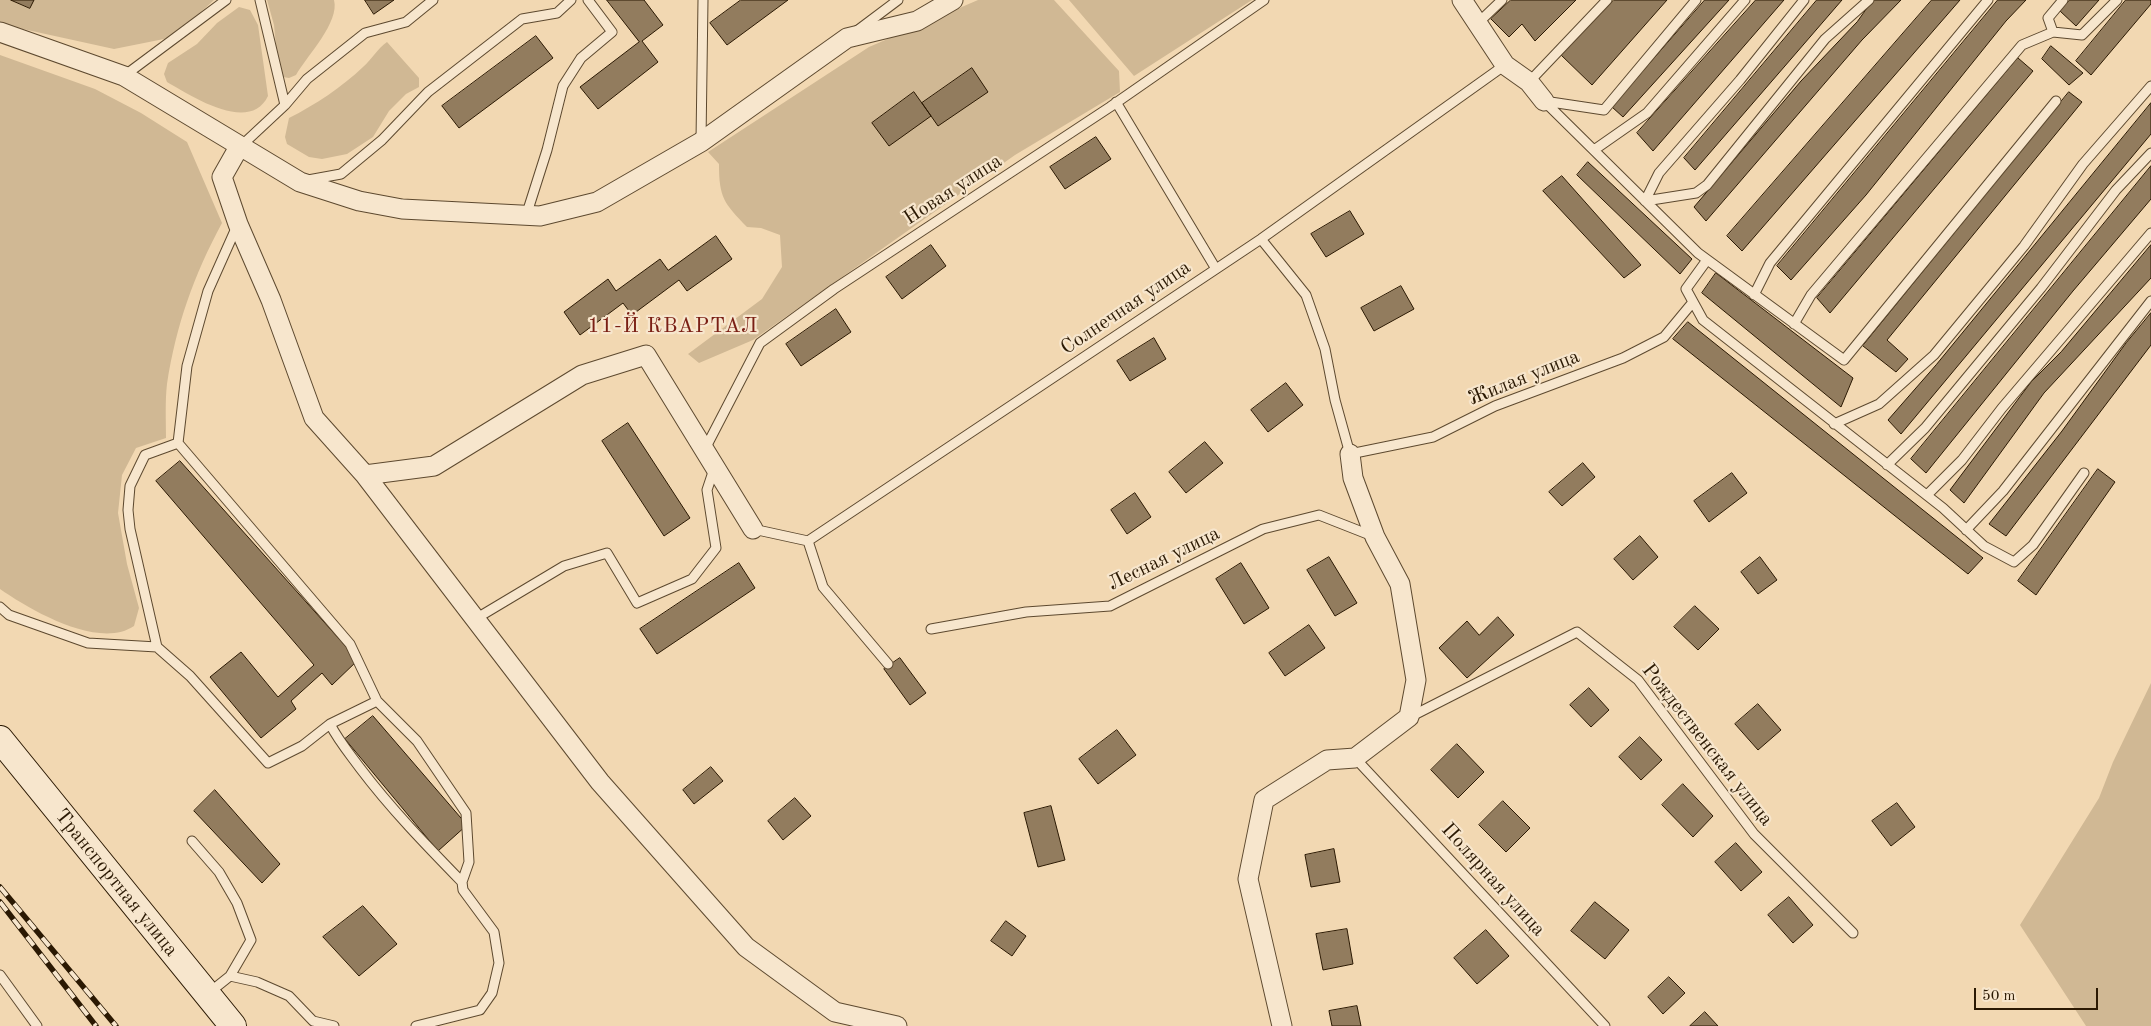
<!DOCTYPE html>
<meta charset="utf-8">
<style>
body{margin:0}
#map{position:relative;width:2151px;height:1026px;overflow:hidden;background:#f2d8b2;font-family:"Old Standard TT",serif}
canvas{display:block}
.scale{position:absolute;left:1974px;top:988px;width:124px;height:22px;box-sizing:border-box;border:2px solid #2b1903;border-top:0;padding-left:6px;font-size:15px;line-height:18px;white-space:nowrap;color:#2b1903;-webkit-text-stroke:4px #f7e6cd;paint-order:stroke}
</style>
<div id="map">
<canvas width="2151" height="1026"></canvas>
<div class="scale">50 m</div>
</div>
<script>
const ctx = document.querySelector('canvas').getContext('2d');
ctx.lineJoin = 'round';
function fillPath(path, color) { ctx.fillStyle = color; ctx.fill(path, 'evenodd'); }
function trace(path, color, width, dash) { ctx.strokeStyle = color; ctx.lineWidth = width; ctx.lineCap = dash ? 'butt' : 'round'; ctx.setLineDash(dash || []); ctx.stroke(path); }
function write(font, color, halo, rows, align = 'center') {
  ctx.font = font + ' "Old Standard TT",serif'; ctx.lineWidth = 4.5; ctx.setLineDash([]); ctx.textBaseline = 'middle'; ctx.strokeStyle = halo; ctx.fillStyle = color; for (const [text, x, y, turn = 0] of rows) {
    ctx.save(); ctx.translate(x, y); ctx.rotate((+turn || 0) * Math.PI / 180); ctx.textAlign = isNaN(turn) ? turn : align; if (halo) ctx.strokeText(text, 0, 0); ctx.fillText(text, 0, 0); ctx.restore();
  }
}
fillPath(new Path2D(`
 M 0,0 L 214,0 L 174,37 L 114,49 L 0,24 Z
 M 267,0 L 334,0 C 340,22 307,56 296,75 L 289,78 L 283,77 L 276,46 L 274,25 Z
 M 978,0 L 1054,0 L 1119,71 L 1120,92 L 1015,155 L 753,340 L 699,363 L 688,354 L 762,299 L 782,267 L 780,235 L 761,228 L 747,227 C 724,203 719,198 719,164 L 708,152 L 869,47 Z
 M 1069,0 L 1252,0 L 1134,76 Z
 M 239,7 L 250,10 L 258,25 L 268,96 C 250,134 191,96 167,82 L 164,74 L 168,63 L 197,44 L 217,23 Z
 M 387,42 L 419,78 L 419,87 L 406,94 L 389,111 L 373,137 L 347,154 L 322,159 L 309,157 L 287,144 L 285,137 L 289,118 C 315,105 342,87 363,67 C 372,59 377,49 387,42 Z
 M 0,55 L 95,89 L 141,113 L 187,142 L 222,223 C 194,275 176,325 167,384 C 165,401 166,420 166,438 L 136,448 L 122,475 L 118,513 L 127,564 L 139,608 L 134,626 C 99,650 30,610 0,589 Z
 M 2151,683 L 2151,1026 L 2086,1026 L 2020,925 L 2099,798 L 2113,762 Z`), '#d0b894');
const building = new Path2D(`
 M 11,0 L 34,0 L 30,8 Z
 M 365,0 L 394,0 L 374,14 Z
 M 607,0 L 644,0 L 663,25 L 642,41 L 658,62 L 598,109 L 580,87 L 639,42 Z
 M 741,0 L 788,0 L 727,45 L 710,23 Z
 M 1511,0 L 1576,0 L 1535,41 L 1522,24 L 1509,37 L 1491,19 Z
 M 1614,0 L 1667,0 L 1592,85 L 1560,54 Z
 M 1705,0 L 1729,0 L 1623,117 L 1612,107 Z
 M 1756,0 L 1784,0 L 1653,151 L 1637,133 Z
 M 1817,0 L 1842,0 L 1695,170 L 1684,158 Z
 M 1873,0 L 1901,0 L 1862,40 L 1706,221 L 1694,207 L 1801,81 L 1857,22 Z
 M 1932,0 L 1960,0 L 1742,251 L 1727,236 Z
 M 1998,0 L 2026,0 L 2006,21 L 1866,195 L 1791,280 L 1777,266 Z
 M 2070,0 L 2099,0 L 2076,26 L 2060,11 Z
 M 2126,0 L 2151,0 L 2151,4 L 2091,75 L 2076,61 Z
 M 536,36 L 553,58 L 459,128 L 442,106 Z
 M 2051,46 L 2083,73 L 2069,85 L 2042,59 Z
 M 2018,58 L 2033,71 L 1830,313 L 1817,298 Z
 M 972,68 L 988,92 L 938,126 L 922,103 Z
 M 914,92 L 931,116 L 889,146 L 872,123 Z
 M 2069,92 L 2082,102 L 1887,340 L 1908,359 L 1896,372 L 1863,346 Z
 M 2151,103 L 2151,134 L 1901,434 L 1888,420 L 1936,365 Z
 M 1096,137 L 1111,159 L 1065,189 L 1050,167 Z
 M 1588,162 L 1692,259 L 1680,274 L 1577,175 Z
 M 2151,166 L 2151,199 L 2073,291 L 1926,473 L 1911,459 Z
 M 1562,176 L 1641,265 L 1624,278 L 1543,191 Z
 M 1350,211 L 1364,234 L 1326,257 L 1311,234 Z
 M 716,236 L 732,259 L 687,291 L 679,280 L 632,315 L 623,303 L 580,335 L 564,312 L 608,279 L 616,291 L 660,259 L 668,270 Z
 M 931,245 L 946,266 L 902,299 L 886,277 Z
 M 2151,245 L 2151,278 L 2044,393 L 1964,503 L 1950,490 L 2031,382 L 2061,352 Z
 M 1716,273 L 1853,378 L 1841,407 L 1702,293 Z
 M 1401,286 L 1414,309 L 1374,331 L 1361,308 Z
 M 836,309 L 851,332 L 801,366 L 786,344 Z
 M 2151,313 L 2151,345 L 2006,536 L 1989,524 L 2062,431 L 2126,343 Z
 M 1688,322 L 1983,558 L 1968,574 L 1673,339 Z
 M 1154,338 L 1166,359 L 1130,381 L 1117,361 Z
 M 1286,383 L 1303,405 L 1268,432 L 1251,410 Z
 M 628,423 L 690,518 L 664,536 L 602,441 Z
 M 1205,442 L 1223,463 L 1186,493 L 1169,472 Z
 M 180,461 L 358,660 L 332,685 L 322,673 L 291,701 L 296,709 L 261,738 L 210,677 L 241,652 L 278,697 L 314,665 L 156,481 Z
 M 1583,463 L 1595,477 L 1562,506 L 1549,492 Z
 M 2098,469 L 2115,482 L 2036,595 L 2018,581 Z
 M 1732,473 L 1747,493 L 1709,522 L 1694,501 Z
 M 1135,493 L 1151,517 L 1127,534 L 1111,510 Z
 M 1640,536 L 1658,557 L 1633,580 L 1614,559 Z
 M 1329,557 L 1357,603 L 1335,616 L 1307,570 Z
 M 1760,557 L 1777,580 L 1758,594 L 1741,572 Z
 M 739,563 L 755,588 L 657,654 L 640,629 Z
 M 1241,563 L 1269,608 L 1244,624 L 1216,579 Z
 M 1695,606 L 1719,629 L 1698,650 L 1674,627 Z
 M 1498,617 L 1514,635 L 1467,678 L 1439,648 L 1467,621 L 1479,635 Z
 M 1309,625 L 1325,648 L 1285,676 L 1269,653 Z
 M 900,658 L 926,693 L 910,705 L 884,669 Z
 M 1589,688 L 1609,710 L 1591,727 L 1570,705 Z
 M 1758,704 L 1781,730 L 1758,750 L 1735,724 Z
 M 373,716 L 467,825 L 438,851 L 345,739 Z
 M 1117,730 L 1136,755 L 1098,784 L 1079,759 Z
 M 1640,737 L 1662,760 L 1641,780 L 1619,757 Z
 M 1457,744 L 1484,772 L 1458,798 L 1431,770 Z
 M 711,767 L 723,781 L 694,804 L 683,790 Z
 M 1683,784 L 1713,816 L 1693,837 L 1662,805 Z
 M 215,790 L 280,864 L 262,883 L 194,811 Z
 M 795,798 L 811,816 L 783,840 L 768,821 Z
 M 1503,801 L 1530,828 L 1506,852 L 1479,825 Z
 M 1897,803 L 1915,827 L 1891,846 L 1872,821 Z
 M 1051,806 L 1065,860 L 1038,867 L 1024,813 Z
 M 1736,843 L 1762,872 L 1741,891 L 1715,862 Z
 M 1334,849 L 1340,882 L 1311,887 L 1305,855 Z
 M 1789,897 L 1813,925 L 1793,943 L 1768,915 Z
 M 1595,902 L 1629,930 L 1605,959 L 1571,931 Z
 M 363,906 L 397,944 L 359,976 L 323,937 Z
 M 1006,921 L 1026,936 L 1012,956 L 991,941 Z
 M 1347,929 L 1353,964 L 1323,970 L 1316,934 Z
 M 1486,930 L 1509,956 L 1477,984 L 1454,958 Z
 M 1669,977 L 1685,993 L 1663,1014 L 1648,997 Z
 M 1357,1006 L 1361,1026 L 1332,1026 L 1329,1011 Z
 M 1705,1012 L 1718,1026 L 1690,1026 Z`);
fillPath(building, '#927c5e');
trace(building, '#2b1903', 1);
const service = new Path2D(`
 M 260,0 L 285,105
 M 1478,23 L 1502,0
 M 858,30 L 898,0
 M 2053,32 L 2082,35 L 2117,0
 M 124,76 L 226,0
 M 1529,82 L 1607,0
 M 1544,101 L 1698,253 L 1844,360 L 2056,101
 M 1544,101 L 1604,110 L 1696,0
 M 1116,102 L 1216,269
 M 701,141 L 703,0
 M 240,147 L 285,105 L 307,79 L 365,33 L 406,22 L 433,0
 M 1594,150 L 1647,113 L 1745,0
 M 308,180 L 341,174 L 382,140 L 428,92 L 522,19 L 557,13 L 571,0
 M 1645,201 L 1696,193 L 1707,185 L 1825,39 L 1869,0
 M 1645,201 L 1659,173 L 1740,80 L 1804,0
 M 526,216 L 547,150 L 563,86 L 581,58 L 612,32 L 588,0
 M 237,226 L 208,291 L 187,366 L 178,443 L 350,644 L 377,701
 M 1261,239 L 1306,295 L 1325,349 L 1335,400 L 1350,454 L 1433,437 L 1495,406 L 1623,358 L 1664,337 L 1693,302
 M 1707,260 L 1686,289 L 1703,320 L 1943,508 L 1984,546 L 2014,562 L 2033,545 L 2084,473
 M 1754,295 L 1770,263 L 1988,0
 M 1794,324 L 1811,295 L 2022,45 L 2053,32 L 2048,18 L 2063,0
 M 1834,424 L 1879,404 L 1934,355 L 2024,246 L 2083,164 L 2151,86
 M 178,443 L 145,455 L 130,486 L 128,510 L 130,529 L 157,647 L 190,676 L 268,763 L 302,746 L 330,724 L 377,701 L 417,741 L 466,813 L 469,862 L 462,882 L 463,890 L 494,932 L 499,963 L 492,993 L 480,1010 L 416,1026
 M 705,449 L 760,343 L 834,289 L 1110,107 L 1264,0
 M 1887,465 L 1925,428 L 2041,288 L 2116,190 L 2151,153
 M 1927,495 L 1962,460 L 2002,408 L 2151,233
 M 753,529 L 808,541 L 1261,239 L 1505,65
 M 1966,530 L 2003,491 L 2151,301
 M 808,541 L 823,587 L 888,664
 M 0,607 L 9,615 L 88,643 L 157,647
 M 477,618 L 564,566 L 607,553 L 637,603 L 692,579 L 716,548 L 707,490 L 714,469
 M 931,629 L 1026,612 L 1110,606 L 1263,529 L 1319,515 L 1375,537
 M 1410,717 L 1577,632 L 1638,680 L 1754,834 L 1853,933
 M 330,724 C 338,740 349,753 360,768 C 391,809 426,845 462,882
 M 1355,758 L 1605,1026
 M 192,841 L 219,872 L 237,903 L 251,940 L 230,976
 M 0,975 L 37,1026
 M 210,992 L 230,976 L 257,982 L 289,996 L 313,1021 L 334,1026`);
const minor = new Path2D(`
 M 1462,0 L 1505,65 L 1529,82 L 1544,101
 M 0,32 L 124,76 L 300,182 L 359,201 L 402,209 L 540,216 L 597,202 L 701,142 L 847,38 L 917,21 L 953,0
 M 239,147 L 222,177 L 238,224 L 271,300 L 314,418 L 365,475 L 600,782 L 746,947 L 835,1012 L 897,1026
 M 365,475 L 434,466 L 582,375 L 646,355 L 753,529
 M 1282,1026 L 1248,879 L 1264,800 L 1327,760 L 1355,758 L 1409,717 L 1416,680 L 1400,584 L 1375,537 L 1353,478 L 1350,454`);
const secondary = new Path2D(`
 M 0,739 L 233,1026`);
trace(service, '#5d492f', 11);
trace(minor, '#5d492f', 21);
trace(secondary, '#2b1903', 28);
trace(service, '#f7e6cd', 9);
trace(minor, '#f7e6cd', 19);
trace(secondary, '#f7e6cd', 26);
const rail = new Path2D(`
 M 0,887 L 116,1026
 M 0,902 L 96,1026`);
trace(rail, '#2b1903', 5.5);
trace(rail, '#f7e6cd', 4, [11]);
write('20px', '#2b1903', '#f7e6cd', [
 ["Новая улица",953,190,-33],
 ["Солнечная улица",1126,308,-34],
 ["Жилая улица",1524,378,-22],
 ["Лесная улица",1164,559,-26],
 ["Рождественская улица",1707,745,52],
 ["Полярная улица",1493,880,48],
 ["Транспортная улица",116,883,51]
]);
ctx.letterSpacing = '1px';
write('21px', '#7a1f14', '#f7e6cd', [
 ["11-Й КВАРТАЛ",673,326]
]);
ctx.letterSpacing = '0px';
</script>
